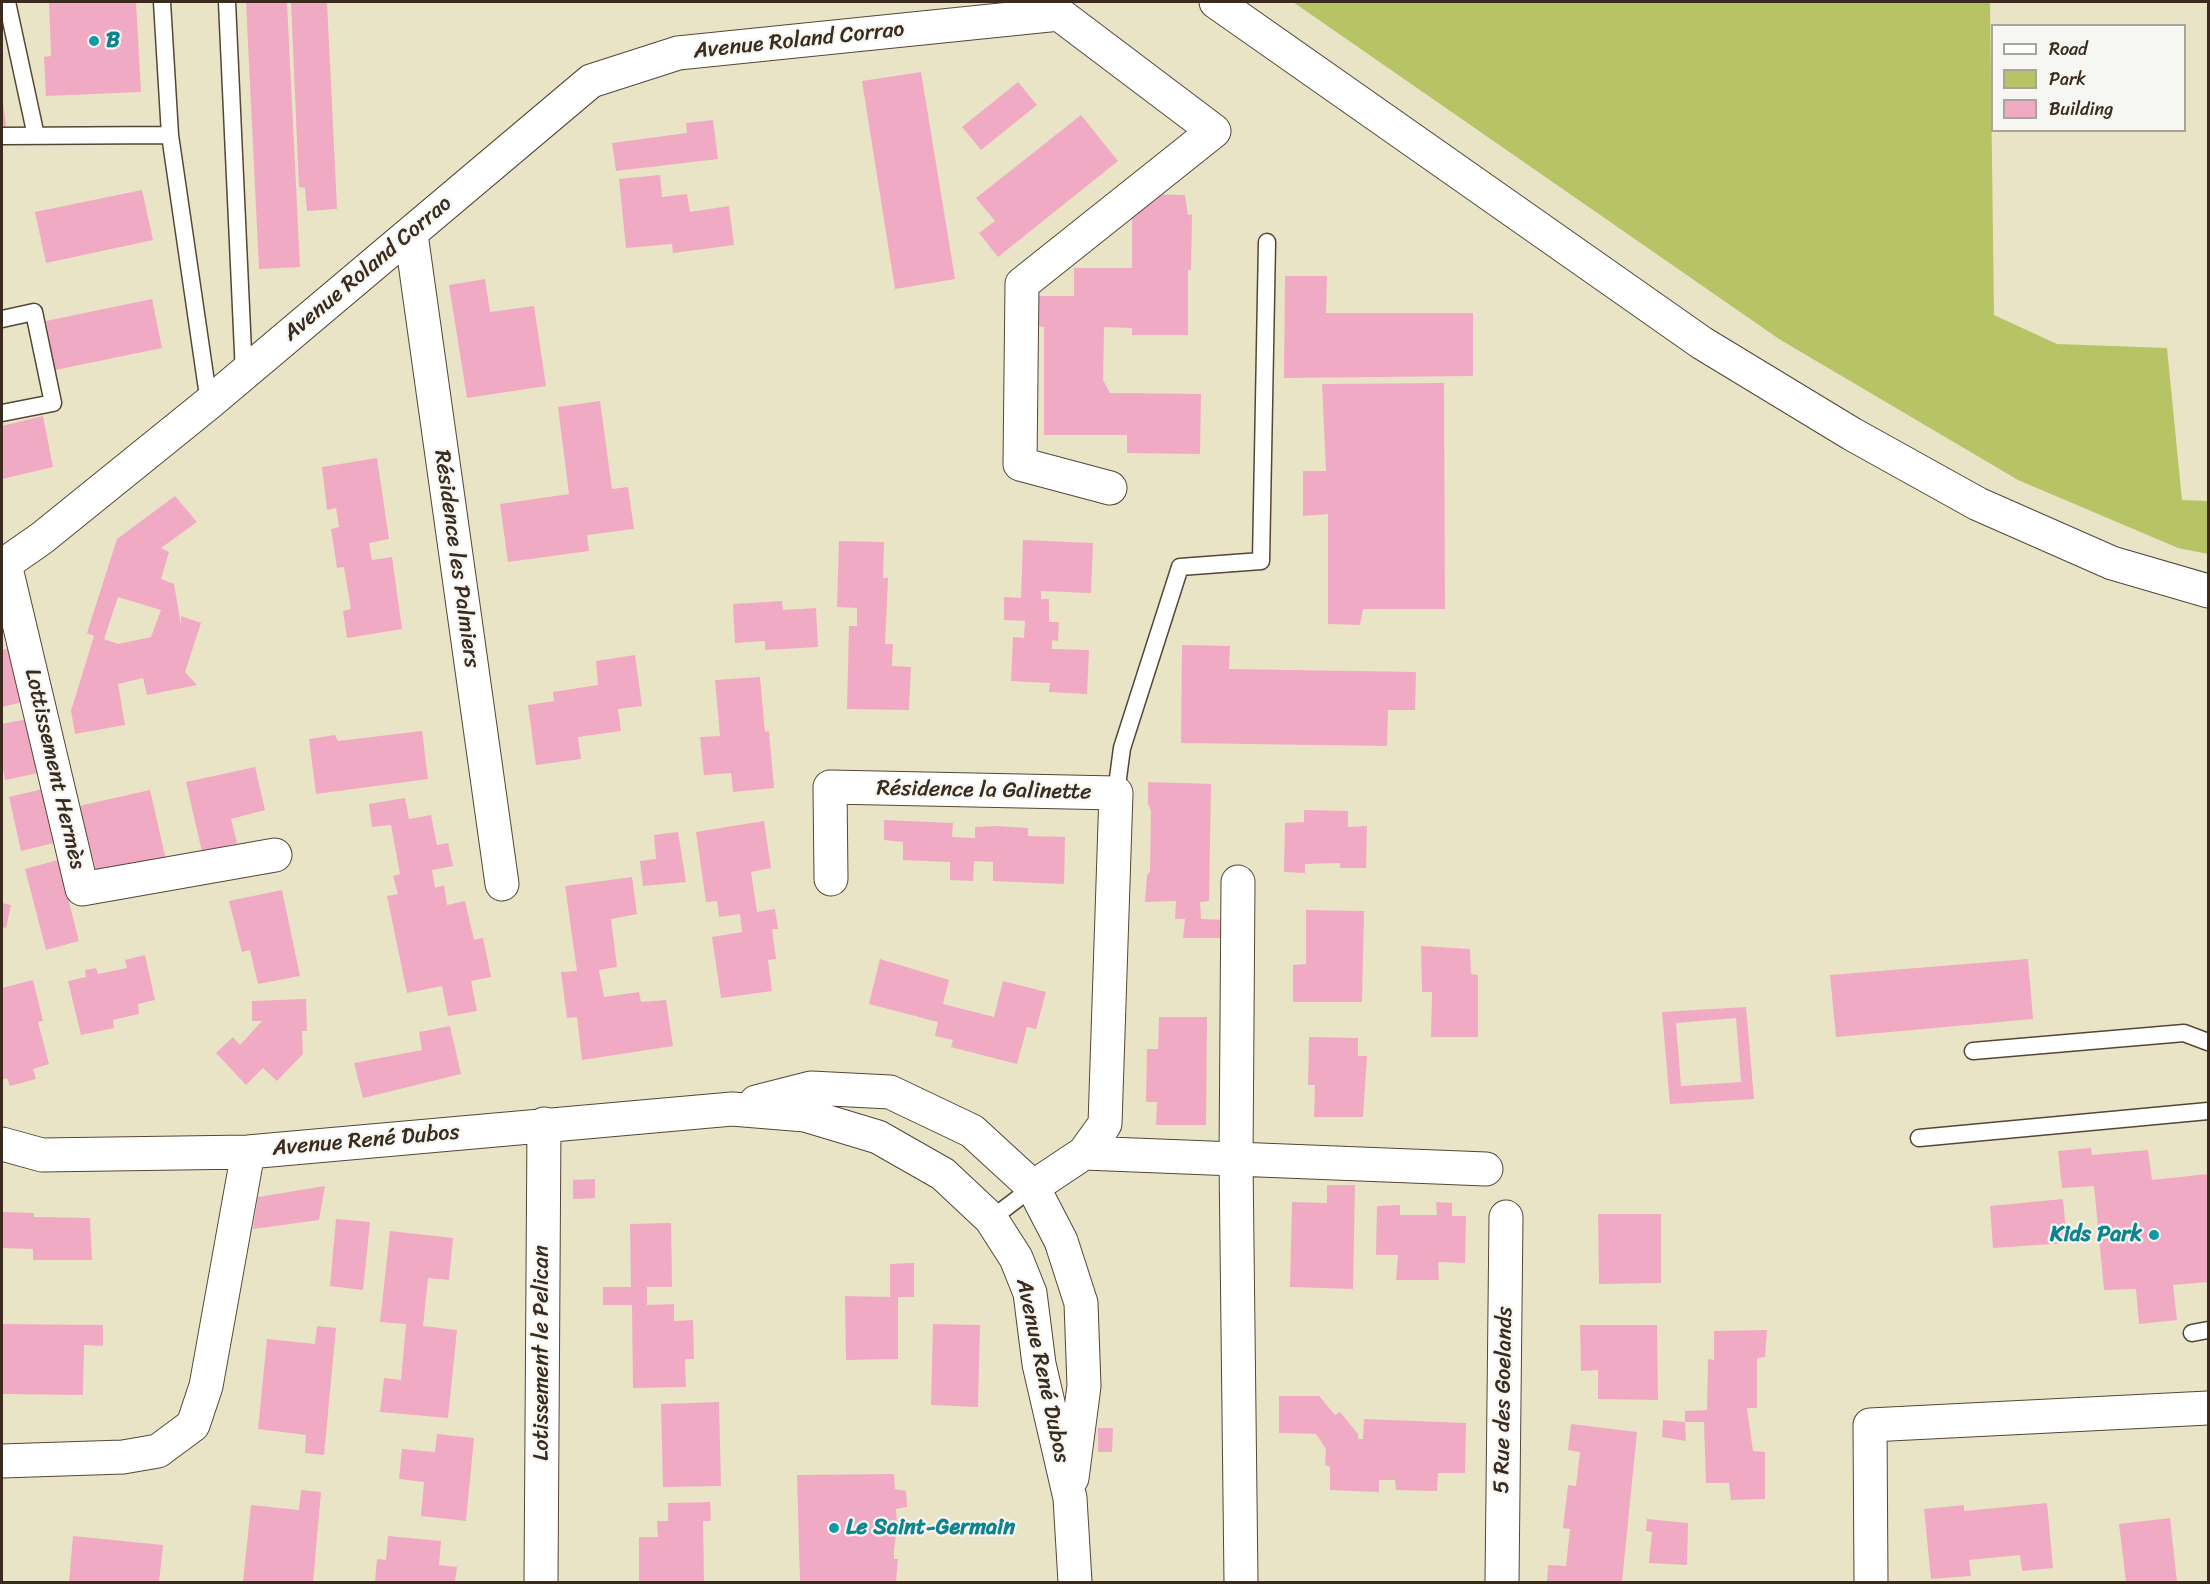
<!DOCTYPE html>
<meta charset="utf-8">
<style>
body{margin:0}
#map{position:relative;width:2210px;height:1584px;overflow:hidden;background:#eae4c6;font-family:Sriracha,sans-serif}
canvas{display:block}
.frame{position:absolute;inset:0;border:3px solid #3b2a1e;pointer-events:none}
.legend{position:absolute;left:1991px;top:24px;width:195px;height:108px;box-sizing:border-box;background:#f6f6f2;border:2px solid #aba49d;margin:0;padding:8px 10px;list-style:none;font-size:18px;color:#3b2a1e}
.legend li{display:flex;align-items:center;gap:12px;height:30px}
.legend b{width:30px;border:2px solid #aba49d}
</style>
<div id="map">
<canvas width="2210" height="1584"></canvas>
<div class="frame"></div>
<ul class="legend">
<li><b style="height:8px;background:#fff"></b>Road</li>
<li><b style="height:16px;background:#b7c466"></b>Park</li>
<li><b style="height:16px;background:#f1aac4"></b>Building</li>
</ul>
</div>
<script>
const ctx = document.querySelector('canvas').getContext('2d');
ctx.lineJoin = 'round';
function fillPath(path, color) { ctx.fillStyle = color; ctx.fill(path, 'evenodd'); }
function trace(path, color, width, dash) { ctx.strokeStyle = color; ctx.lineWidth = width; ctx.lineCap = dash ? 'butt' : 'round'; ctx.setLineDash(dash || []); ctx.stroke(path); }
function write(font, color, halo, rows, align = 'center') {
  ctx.font = font + ' Sriracha,sans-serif'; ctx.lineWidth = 4.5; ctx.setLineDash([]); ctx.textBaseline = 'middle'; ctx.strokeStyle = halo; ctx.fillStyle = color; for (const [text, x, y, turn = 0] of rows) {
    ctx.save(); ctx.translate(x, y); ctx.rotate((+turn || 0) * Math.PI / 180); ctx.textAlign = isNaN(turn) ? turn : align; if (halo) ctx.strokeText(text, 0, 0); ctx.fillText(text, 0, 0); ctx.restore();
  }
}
fillPath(new Path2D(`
 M 1293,2 L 1990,2 L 1994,315 L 2057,344 L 2167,348 L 2182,500 L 2208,501 L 2208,554 L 2178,548 L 2018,480 L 1779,339 Z`), '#b7c466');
fillPath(new Path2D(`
 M 49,2 L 136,2 L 141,92 L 46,96 L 44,57 L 51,56 Z
 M 246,2 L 287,2 L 300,267 L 259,269 Z
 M 291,2 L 327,2 L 337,209 L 307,211 L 305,188 L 299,187 Z
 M 921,72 L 955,279 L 895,289 L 862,81 Z
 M 1018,82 L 1037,105 L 981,150 L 962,127 Z
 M 2,103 L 3,103 L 7,131 L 2,131 Z
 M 1081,115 L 1118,161 L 998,257 L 979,233 L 995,221 L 976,198 Z
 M 713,120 L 718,159 L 616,171 L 612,143 L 687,133 L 686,123 Z
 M 660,175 L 662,197 L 687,194 L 690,212 L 729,206 L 734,245 L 673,253 L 672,244 L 626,248 L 619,179 Z
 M 142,190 L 153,240 L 46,263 L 35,212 Z
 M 1139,194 L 1185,195 L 1188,215 L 1192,214 L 1191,270 L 1188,270 L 1188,335 L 1132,335 L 1132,328 L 1104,327 L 1103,380 L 1110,393 L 1201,394 L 1200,454 L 1127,453 L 1127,435 L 1044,435 L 1044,327 L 1038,326 L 1038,296 L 1074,296 L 1074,268 L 1132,268 L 1132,214 Z
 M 1285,276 L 1327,276 L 1326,313 L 1473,313 L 1473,376 L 1284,378 Z
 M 485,279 L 490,312 L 534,306 L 546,386 L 467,398 L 449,285 Z
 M 152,299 L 162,348 L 55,370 L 46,321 Z
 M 1444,383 L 1445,609 L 1363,609 L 1360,625 L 1328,624 L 1328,514 L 1303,516 L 1303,471 L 1326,471 L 1322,384 Z
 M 600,401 L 612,489 L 628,487 L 634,529 L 587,535 L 589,551 L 508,562 L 500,504 L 569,494 L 558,407 Z
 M 43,416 L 53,467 L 2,479 L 2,426 Z
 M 377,458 L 389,539 L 369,543 L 372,560 L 392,557 L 402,629 L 347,638 L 343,611 L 351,609 L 344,567 L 337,568 L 331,529 L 339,527 L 336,508 L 327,510 L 322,467 Z
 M 175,496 L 197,522 L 161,548 L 169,552 L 161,579 L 174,584 L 181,625 L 181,616 L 201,623 L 185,672 L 197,685 L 147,695 L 143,678 L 118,684 L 125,725 L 75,734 L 71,711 L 94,636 L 87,633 L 117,539 ZM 118,597 L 161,610 L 151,637 L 118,644 L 104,639 Z
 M 1023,540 L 1093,543 L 1091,593 L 1041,591 L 1041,599 L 1049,599 L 1049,622 L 1059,622 L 1058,641 L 1052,640 L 1052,649 L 1089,650 L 1087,694 L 1049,692 L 1050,683 L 1011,681 L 1013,637 L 1024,638 L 1025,621 L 1004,620 L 1004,597 L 1021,598 Z
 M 839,541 L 884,542 L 883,578 L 888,578 L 885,644 L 893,644 L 892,666 L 911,667 L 909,710 L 847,709 L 849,626 L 857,626 L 857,608 L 837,607 Z
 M 782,601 L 783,610 L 816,608 L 818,647 L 765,650 L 765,641 L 735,643 L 733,604 Z
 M 1182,645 L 1230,646 L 1229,669 L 1416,672 L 1415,710 L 1388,710 L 1387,746 L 1181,743 Z
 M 12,648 L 23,702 L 2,707 L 2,650 Z
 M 635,655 L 642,706 L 618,709 L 621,731 L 578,737 L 581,759 L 536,765 L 528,705 L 554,701 L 553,692 L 598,685 L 596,661 Z
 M 760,677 L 765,732 L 769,731 L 774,788 L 733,792 L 731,773 L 704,775 L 700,737 L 720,736 L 715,680 Z
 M 27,719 L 39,773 L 5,780 L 2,763 L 2,724 Z
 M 422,731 L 428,779 L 316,794 L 309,739 L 335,735 L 338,741 Z
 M 255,767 L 265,810 L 231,819 L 237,843 L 202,852 L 186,782 Z
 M 1148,782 L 1211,784 L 1209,901 L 1200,902 L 1201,919 L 1225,920 L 1225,938 L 1183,938 L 1185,919 L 1175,919 L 1176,901 L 1145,902 L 1147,875 L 1150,872 L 1151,811 L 1148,804 Z
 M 42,789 L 54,843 L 21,851 L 9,797 Z
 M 150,790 L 166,860 L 97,874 L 79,806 Z
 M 405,798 L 409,819 L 431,815 L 437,845 L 448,843 L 453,866 L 432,870 L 435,888 L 444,885 L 447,905 L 465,901 L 474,940 L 483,938 L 491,977 L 471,981 L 477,1011 L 448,1016 L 442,986 L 407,993 L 387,896 L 398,894 L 393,876 L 400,874 L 391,825 L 372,827 L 369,804 Z
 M 1304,810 L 1348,811 L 1348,827 L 1367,826 L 1366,868 L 1340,868 L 1340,863 L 1305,864 L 1305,873 L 1284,872 L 1285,823 L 1304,822 Z
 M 884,820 L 953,823 L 952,837 L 975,838 L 975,827 L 996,826 L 1028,828 L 1028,836 L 1065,837 L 1064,884 L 993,881 L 993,862 L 974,861 L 973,881 L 950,880 L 950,862 L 903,860 L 903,842 L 884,840 Z
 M 764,821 L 771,868 L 751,872 L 757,912 L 775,909 L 778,929 L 772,929 L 776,959 L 768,960 L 772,991 L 721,998 L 712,937 L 742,932 L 740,914 L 719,917 L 717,901 L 706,902 L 696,832 Z
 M 678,832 L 686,882 L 643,886 L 640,861 L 656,859 L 654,835 Z
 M 58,860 L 79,941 L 46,950 L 25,869 Z
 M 632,877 L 637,914 L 611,919 L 617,967 L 599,970 L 604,997 L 639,992 L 641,1002 L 666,1000 L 673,1046 L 582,1060 L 577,1017 L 567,1018 L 561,972 L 577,971 L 565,886 Z
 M 282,890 L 300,976 L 258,984 L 250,950 L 242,952 L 229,901 Z
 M 2,903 L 11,905 L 6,928 L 2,927 Z
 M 1306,910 L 1364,911 L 1362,1002 L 1293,1002 L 1293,965 L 1306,964 Z
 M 1421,946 L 1470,949 L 1471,974 L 1478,975 L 1478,1037 L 1431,1037 L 1432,992 L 1422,992 Z
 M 145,955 L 155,1000 L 138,1004 L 139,1014 L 113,1020 L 114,1028 L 81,1035 L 68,981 L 86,977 L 85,970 L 96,968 L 98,974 L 127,968 L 125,960 Z
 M 880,959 L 949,980 L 943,1004 L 994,1017 L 1003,981 L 1046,992 L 1036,1029 L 1027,1027 L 1017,1064 L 951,1047 L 953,1040 L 935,1036 L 938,1022 L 869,1004 Z
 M 2028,959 L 2033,1019 L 1836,1037 L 1830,975 Z
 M 33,980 L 43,1021 L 38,1022 L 49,1064 L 33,1069 L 36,1079 L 10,1086 L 7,1078 L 2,1080 L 2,988 Z
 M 306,999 L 307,1031 L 302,1031 L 303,1054 L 277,1081 L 263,1068 L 246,1085 L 216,1053 L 233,1037 L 240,1045 L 262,1021 L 252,1021 L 252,1001 Z
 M 1746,1007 L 1754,1099 L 1670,1104 L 1662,1012 ZM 1736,1018 L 1741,1082 L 1681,1086 L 1676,1023 Z
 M 1159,1017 L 1207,1017 L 1206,1125 L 1156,1125 L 1157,1102 L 1146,1102 L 1147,1049 L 1158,1049 Z
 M 450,1026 L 461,1074 L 363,1098 L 354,1063 L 422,1050 L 419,1032 Z
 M 1309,1037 L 1358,1038 L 1358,1056 L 1367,1056 L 1363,1117 L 1314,1117 L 1315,1085 L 1308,1085 Z
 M 2091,1148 L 2092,1155 L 2148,1150 L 2152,1180 L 2208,1174 L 2208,1282 L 2173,1285 L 2177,1320 L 2139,1324 L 2136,1289 L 2104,1290 L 2094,1186 L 2062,1188 L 2058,1151 Z
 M 595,1179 L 595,1198 L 573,1199 L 573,1180 Z
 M 1327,1185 L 1355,1185 L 1353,1289 L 1290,1287 L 1292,1202 L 1327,1203 Z
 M 325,1186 L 319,1220 L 253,1229 L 258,1197 Z
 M 2063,1199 L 2067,1243 L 1993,1248 L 1990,1206 Z
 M 1436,1202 L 1452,1203 L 1452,1216 L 1466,1216 L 1465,1263 L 1438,1262 L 1439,1280 L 1396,1280 L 1398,1255 L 1376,1255 L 1377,1206 L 1400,1205 L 1400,1215 L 1437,1215 Z
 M 2,1212 L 34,1213 L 34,1217 L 90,1218 L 92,1260 L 33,1260 L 33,1249 L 2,1248 Z
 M 1598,1214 L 1661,1214 L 1661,1283 L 1599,1284 Z
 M 336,1219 L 370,1222 L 363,1290 L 330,1286 Z
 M 671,1223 L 672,1287 L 647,1287 L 647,1305 L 674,1304 L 674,1321 L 693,1320 L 694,1359 L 685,1359 L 686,1387 L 633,1388 L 632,1305 L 603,1305 L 603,1287 L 631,1287 L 630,1224 Z
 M 390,1231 L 453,1238 L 449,1280 L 428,1278 L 423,1326 L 457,1330 L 448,1418 L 380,1412 L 384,1378 L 401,1380 L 406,1324 L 380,1322 Z
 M 914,1263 L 914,1297 L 898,1297 L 898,1359 L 846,1360 L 845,1296 L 890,1297 L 890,1264 Z
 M 2,1324 L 103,1325 L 103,1346 L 84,1345 L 83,1395 L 2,1394 Z
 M 933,1324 L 980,1325 L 978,1407 L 931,1405 Z
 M 1580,1325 L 1657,1325 L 1658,1400 L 1598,1399 L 1598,1370 L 1581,1371 Z
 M 317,1326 L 336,1328 L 324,1455 L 305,1453 L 306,1435 L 258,1429 L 267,1339 L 315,1344 Z
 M 1767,1330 L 1765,1357 L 1757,1358 L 1757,1408 L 1747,1408 L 1753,1451 L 1765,1452 L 1765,1499 L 1731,1500 L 1729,1483 L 1706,1483 L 1704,1422 L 1685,1422 L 1685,1411 L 1707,1410 L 1708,1359 L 1714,1360 L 1714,1331 Z
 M 1279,1396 L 1319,1396 L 1335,1415 L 1340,1412 L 1358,1434 L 1358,1439 L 1363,1439 L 1364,1419 L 1466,1423 L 1465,1473 L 1438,1473 L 1437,1491 L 1396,1490 L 1395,1480 L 1379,1480 L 1379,1492 L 1330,1490 L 1330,1467 L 1325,1465 L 1326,1449 L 1316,1434 L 1279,1433 Z
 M 719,1402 L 721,1486 L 663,1487 L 661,1404 Z
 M 1663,1420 L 1685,1422 L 1686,1441 L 1662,1437 Z
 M 1571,1424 L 1637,1432 L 1622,1582 L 1547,1582 L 1548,1565 L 1566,1566 L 1570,1529 L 1563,1528 L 1568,1485 L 1576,1486 L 1580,1452 L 1568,1450 Z
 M 1098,1428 L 1113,1428 L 1112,1452 L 1098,1452 Z
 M 437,1434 L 474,1438 L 466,1521 L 421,1516 L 424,1482 L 399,1479 L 402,1449 L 435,1452 Z
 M 894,1474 L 895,1489 L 906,1491 L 907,1507 L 896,1509 L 897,1525 L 887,1525 L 887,1532 L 894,1532 L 896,1536 L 894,1548 L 894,1559 L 898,1559 L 896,1582 L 800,1582 L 797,1475 Z
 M 301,1490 L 321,1492 L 313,1582 L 243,1582 L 251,1505 L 299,1510 Z
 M 710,1502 L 711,1521 L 703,1521 L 704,1582 L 639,1582 L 639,1537 L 658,1537 L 657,1521 L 668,1521 L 668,1503 Z
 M 2047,1503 L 2053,1568 L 2022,1571 L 2020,1555 L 1969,1560 L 1971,1576 L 1931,1579 L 1924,1509 L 1964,1505 L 1964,1511 Z
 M 2170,1518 L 2177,1582 L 2126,1582 L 2119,1524 Z
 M 1647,1519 L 1688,1523 L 1687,1565 L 1649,1563 L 1652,1532 L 1646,1531 Z
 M 73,1536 L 163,1545 L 159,1582 L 69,1582 Z
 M 388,1536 L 441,1541 L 439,1565 L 457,1567 L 455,1582 L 375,1582 L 377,1559 L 386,1560 Z`), '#f1aac4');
const lane = new Path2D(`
 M 7,2 L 36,136
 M 162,2 L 170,135 L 209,403
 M 227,2 L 244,374
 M 2,136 L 170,135
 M 2,319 L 34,312 L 53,403 L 2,413
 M 1116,793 L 1122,748 L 1180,567 L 1261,561 L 1267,242
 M 1973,1051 L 2184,1033 L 2208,1042
 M 1919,1138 L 2208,1111
 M 991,1219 L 1033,1187
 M 2192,1333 L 2208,1330`);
const street = new Path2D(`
 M 411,234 L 502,884
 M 5,564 L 82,889 L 275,855
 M 2,566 L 42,538 L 209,403 L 591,81 L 678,53 L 1059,14 L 1214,131 L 1022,284 L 1020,464 L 1110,488
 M 831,879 L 830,787 L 1116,793 L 1105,1124 L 1084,1153
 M 1238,882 L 1236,1160 L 1241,1582
 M 756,1102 L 811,1088 L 890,1092 L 972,1131 L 1033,1187 L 1061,1241 L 1081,1303 L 1084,1386 L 1072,1478
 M 2,1144 L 42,1155 L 248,1152 L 732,1109 L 805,1115 L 878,1137 L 943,1174 L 991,1219 L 1016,1258 L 1030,1293 L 1039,1364 L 1070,1498 L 1075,1582
 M 1033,1187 L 1084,1153 L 1486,1169
 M 2,1461 L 123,1457 L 158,1451 L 193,1425 L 206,1386 L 248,1152
 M 541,1582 L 544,1124
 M 1502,1582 L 1506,1217
 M 1871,1582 L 1870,1425 L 2208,1408`);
const secondary = new Path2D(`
 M 1216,2 L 1702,343 L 1852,434 L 1978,504 L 2112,563 L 2208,591`);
trace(lane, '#554637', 19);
trace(street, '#554637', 35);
trace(secondary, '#554637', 35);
trace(lane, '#fff', 16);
trace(street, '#fff', 33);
trace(secondary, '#fff', 33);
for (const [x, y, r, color] of [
 [94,41,6,"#0f9aa8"],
 [2154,1235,6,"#0f9aa8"],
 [834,1528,6,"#0f9aa8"]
]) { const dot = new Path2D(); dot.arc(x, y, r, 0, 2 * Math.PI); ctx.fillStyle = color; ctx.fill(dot); trace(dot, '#f6f6f2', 2); }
write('bold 22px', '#0d838f', '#f6f6f2', [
 ["B",106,41],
 ["Kids Park",2142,1235,"right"],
 ["Le Saint-Germain",846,1528]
], 'left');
write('22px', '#3b2a1e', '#f6f6f2', [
 ["Avenue Roland Corrao",799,41,-6],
 ["Avenue Roland Corrao",368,269,-40],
 ["Résidence les Palmiers",456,559,82],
 ["Lottissement Hermès",54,769,77],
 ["Résidence la Galinette",984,791,1],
 ["Avenue René Dubos",366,1141,-5],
 ["Lotissement le Pelican",542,1353,-90],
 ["Avenue René Dubos",1042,1371,78],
 ["5 Rue des Goelands",1504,1400,-89]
]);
</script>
